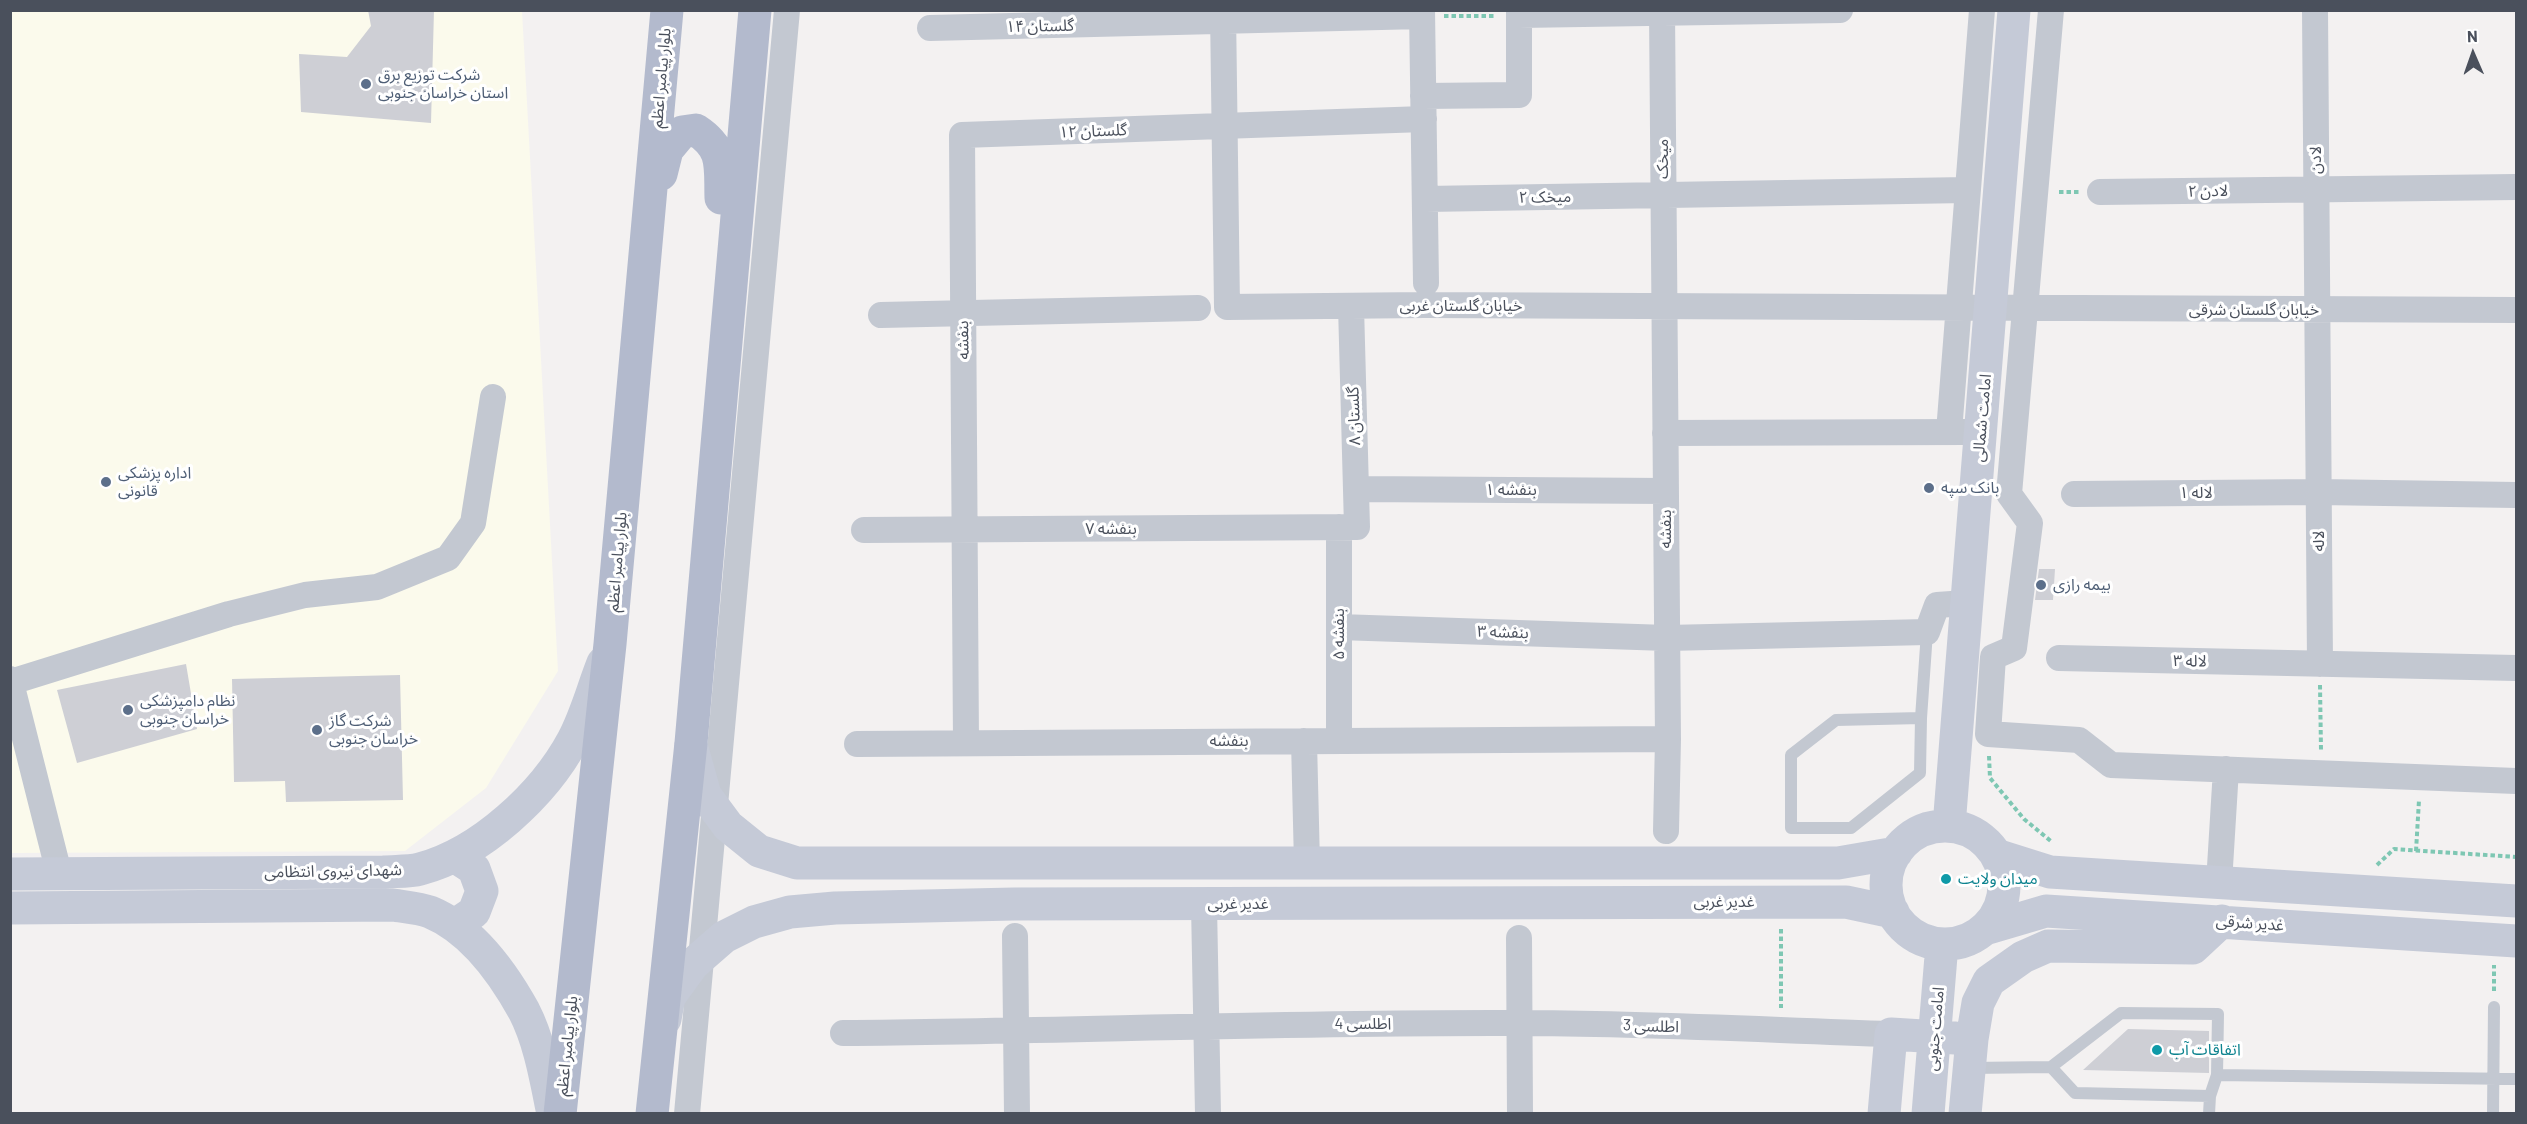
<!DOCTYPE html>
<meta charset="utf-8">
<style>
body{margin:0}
#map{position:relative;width:2527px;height:1124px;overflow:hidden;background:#f3f1f1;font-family:Barlow,sans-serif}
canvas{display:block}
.frame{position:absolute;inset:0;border:12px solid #4a505c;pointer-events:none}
.north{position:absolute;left:2443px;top:24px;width:60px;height:60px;-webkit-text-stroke:4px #fff;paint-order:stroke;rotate:358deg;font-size:16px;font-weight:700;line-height:24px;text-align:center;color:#4a505c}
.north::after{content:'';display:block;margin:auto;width:21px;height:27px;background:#4a505c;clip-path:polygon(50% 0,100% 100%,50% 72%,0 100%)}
</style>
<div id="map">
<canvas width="2527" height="1124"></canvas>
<div class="frame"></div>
<div class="north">N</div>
</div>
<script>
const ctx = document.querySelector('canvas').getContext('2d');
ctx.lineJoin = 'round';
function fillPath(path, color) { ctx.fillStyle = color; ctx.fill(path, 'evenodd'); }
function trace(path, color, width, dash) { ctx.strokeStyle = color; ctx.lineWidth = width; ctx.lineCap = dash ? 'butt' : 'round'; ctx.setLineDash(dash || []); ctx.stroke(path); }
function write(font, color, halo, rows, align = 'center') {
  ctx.font = font + ' Barlow,"Noto Sans Arabic",sans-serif'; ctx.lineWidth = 6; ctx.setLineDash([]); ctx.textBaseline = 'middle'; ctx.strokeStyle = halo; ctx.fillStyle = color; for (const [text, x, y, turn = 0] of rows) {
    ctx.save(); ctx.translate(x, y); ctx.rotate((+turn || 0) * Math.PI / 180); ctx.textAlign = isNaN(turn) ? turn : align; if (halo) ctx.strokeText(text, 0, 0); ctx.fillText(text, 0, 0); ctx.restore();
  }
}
fillPath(new Path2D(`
 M 10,11 L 522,11 L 558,671 L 486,788 L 405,851 L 11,853 Z`), '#fbfaec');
fillPath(new Path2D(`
 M 368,10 L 434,10 L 431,123 L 301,112 L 299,54 L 347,57 L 371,26 Z
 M 2039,569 L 2055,569 L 2053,600 L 2035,600 Z
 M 186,664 L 197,729 L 77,763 L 57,690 Z
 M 400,675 L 403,800 L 286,802 L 285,781 L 234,782 L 232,679 Z
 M 2128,1029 L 2209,1031 L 2209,1073 L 2083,1070 Z`), '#cecfd5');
trace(new Path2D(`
 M 1444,16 L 1496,16
 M 2059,192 L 2079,192
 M 2320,685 L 2321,750
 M 1989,756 L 1990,778 L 2024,819 L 2052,842
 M 2416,851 L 2419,800
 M 2377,865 L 2394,849 L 2516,857
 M 1781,929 L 1781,1008
 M 2494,991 L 2494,965`), '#7ec7b3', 4, [4.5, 3]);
trace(new Path2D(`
 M 1921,718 L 1920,773 L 1851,828 L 1791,828 L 1791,755 L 1836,720 L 1921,718 L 1927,632
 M 2051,1067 L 2121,1013 L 2218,1014 L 2217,1075 L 2210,1096 L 2209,1114
 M 1970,1068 L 2051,1067 L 2075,1093 L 2210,1096
 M 2217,1075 L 2516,1079
 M 2493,1114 L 2494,1007`), '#c3c8d1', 12);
trace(new Path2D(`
 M 1223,10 L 1227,307 L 1425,305 L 2516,310
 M 1422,10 L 1426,283
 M 1662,10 L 1668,739 L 1666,831
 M 2051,10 L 2009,494 L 2030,523 L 2014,648 L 1993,657 L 1988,734 L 2079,740 L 2111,765 L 2516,781
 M 2315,10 L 2320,664
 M 1519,15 L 1840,10
 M 930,28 L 1422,16
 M 1423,96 L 1519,95 L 1519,10
 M 2100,192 L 2516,187
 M 1426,199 L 1967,190
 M 881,315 L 1198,308
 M 1949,432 L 1982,10
 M 1665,433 L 1965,432
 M 1356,489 L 1666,491
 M 2074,494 L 2319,492 L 2516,495
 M 1339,527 L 1339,740
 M 864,530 L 1357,527 L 1351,306
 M 1339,627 L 1667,638 L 1927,632 L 1937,605 L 1966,603
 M 2059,658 L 2516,668
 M 10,679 L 59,873
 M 11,682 L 229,614 L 305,595 L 377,587 L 448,558 L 473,523 L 493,397
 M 1304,741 L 1307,864
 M 966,743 L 962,135 L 1424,119
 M 857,744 L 1668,739
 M 2219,883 L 2226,769
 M 1204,905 L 1208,1114
 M 1015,936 L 1017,1114
 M 1519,938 L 1520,1114
 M 843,1033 C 1068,1031 1293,1022 1517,1023 C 1642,1023 1767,1030 1891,1034
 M 687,1114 L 787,10`), '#c3c8d1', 26);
trace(new Path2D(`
 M 691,745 L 705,795 L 728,826 L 759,851 L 797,863 L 1838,863 L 1896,853
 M 1949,826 L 2014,10
 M1886 885a59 59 0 1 1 118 0a59 59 0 1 1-118 0Z
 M 1996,855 L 2050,872 L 2516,901
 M 454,856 L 474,869 L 482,891 L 474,912 L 455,925
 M 10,874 L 384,872 C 395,871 409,872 420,869 C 481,853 544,794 573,740 C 586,716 593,688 603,663
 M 10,908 L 393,905 C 405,907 419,908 430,912 C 471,929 503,973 524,1011 C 540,1042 546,1080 553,1114
 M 1985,929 L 2046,911 L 2516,941
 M 665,1019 L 669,997 L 693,964 L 724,937 L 754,922 L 790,912 L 835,908 L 1014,904 L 1846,902 L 1893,912
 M 1884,1114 L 1891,1034 L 1955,1038
 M 1928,1114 L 1942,944
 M 1965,1114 L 1972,1039 L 1978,1003 L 1989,981 L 2023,957 L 2048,946 L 2193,948 L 2222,921`), '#c5cad7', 33);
trace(new Path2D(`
 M 661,174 L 667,150 L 682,132 L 696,130 C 725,149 720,166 721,198
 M 560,1114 L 610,644 L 667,10
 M 652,1114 L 691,743 L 755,10`), '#b3bacd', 33);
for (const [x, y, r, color] of [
 [366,84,6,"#5c6f8a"],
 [106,482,6,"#5c6f8a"],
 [1929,488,6,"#5c6f8a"],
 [2041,585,6,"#5c6f8a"],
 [128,710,6,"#5c6f8a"],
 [317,730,6,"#5c6f8a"],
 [1946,879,6,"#0f9aa8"],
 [2157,1050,6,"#0f9aa8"]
]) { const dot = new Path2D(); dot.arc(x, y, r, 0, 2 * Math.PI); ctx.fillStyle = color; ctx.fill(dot); trace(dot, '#fff', 2); }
write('16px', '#4a505c', '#fff', [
 ["گلستان ۱۴",1040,26,-1],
 ["بلوار پیامبر اعظم",661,78,-85],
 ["گلستان ۱۲",1093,131,-2],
 ["میخک",1663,159,-90],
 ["لادن",2316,160,-90],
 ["لادن ۲",2208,191,-1],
 ["میخک ۲",1545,197,-1],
 ["خیابان گلستان غربی",1461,306],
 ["خیابان گلستان شرقی",2254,310],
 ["بنفشه",963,340,-91],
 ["گلستان ۸",1354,416,-92],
 ["امامت شمالی",1982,418,-85],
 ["بنفشه ۱",1511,490],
 ["لاله ۱",2196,493],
 ["بنفشه ۷",1111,529],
 ["بنفشه",1666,529,-90],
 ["لاله",2319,541,-90],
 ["بلوار پیامبر اعظم",617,562,-85],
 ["بنفشه ۳",1503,632,2],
 ["بنفشه ۵",1339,634,-90],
 ["لاله ۳",2190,661,1],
 ["بنفشه",1229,741],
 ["شهدای نیروی انتظامی",333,871,-1],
 ["غدیر غربی",1724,902],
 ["غدیر غربی",1238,904],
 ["غدیر شرقی",2250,923,4],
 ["اطلسی 4",1363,1024],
 ["اطلسی 3",1651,1026,2],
 ["امامت جنوبی",1935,1029,-85],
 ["بلوار پیامبر اعظم",567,1046,-84]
]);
write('16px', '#4e5e75', '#fff', [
 ["شرکت توزیع برق",378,75],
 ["استان خراسان جنوبی",378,93],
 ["اداره پزشکی",118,473],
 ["قانونی",118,491],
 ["بانک سپه",1941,488],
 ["بیمه رازی",2053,585],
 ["نظام دامپزشکی",140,701],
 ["خراسان جنوبی",140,719],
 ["شرکت گاز",329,721],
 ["خراسان جنوبی",329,739]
], 'left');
write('16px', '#0d838f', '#fff', [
 ["میدان ولایت",1958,879],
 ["اتفاقات آب",2169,1050]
], 'left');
</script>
